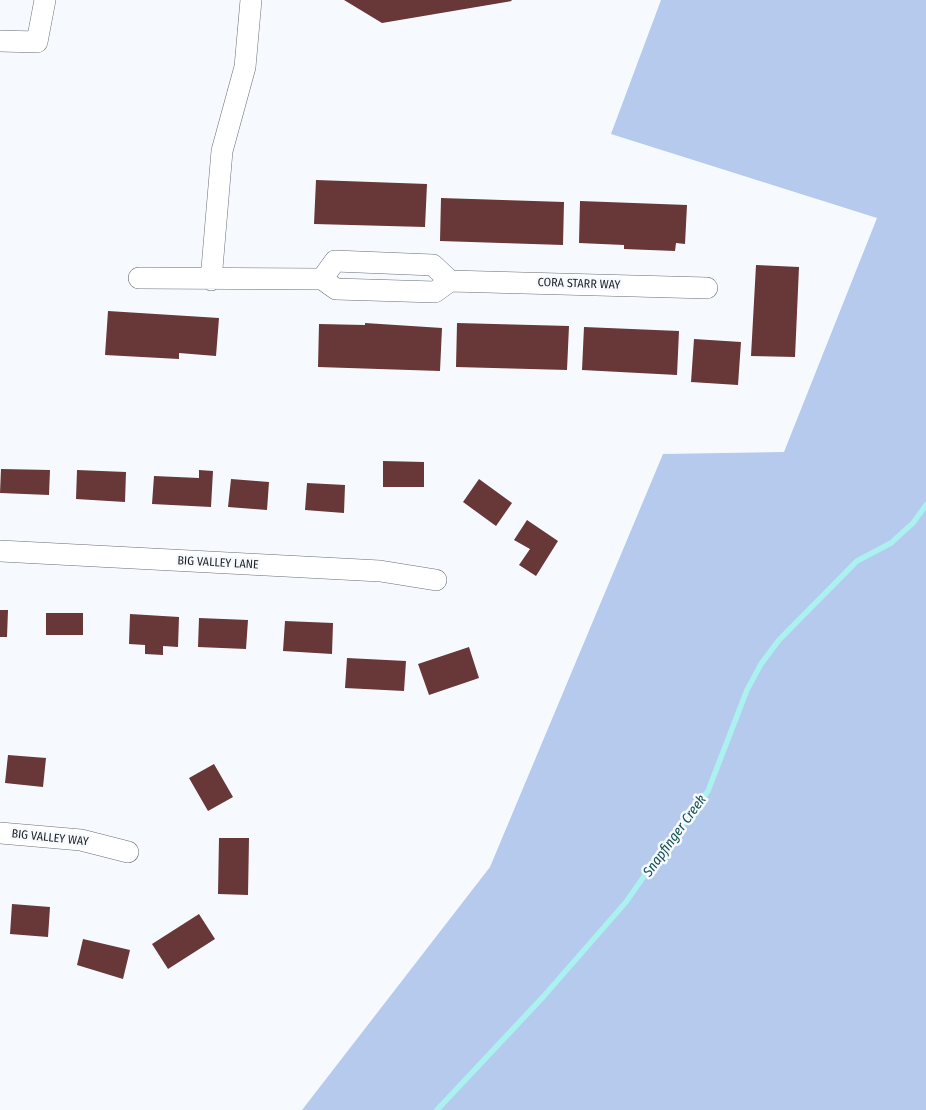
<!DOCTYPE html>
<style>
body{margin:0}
canvas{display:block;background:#f6faff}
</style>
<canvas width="926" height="1110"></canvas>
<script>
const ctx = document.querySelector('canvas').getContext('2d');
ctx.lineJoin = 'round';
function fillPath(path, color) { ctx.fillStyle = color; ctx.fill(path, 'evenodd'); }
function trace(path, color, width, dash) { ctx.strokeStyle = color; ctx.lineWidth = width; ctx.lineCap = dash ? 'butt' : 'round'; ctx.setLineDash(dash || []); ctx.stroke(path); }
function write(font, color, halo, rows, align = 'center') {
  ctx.font = font + ' "Fira Sans Condensed",sans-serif'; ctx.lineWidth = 5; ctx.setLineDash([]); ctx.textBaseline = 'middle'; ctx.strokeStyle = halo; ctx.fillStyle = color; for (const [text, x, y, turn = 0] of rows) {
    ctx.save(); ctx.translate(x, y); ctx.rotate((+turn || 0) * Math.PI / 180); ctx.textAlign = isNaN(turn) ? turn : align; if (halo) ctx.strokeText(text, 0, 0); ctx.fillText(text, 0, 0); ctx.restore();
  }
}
fillPath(new Path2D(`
 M 661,0 L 926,0 L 926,1110 L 302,1110 L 490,867 L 663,454 L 784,452 L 877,218 L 611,134 Z`), '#b5caec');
trace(new Path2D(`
 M 437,1110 L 543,997 L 626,902 L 654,862 L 708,791 L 747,690 L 761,664 L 779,640 L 857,561 L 891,543 L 913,523 L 926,505`), '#aaf1f0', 5.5);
fillPath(new Path2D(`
 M 344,0 L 511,0 L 512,1 L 382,23 Z
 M 316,180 L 427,184 L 425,227 L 314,224 Z
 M 441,198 L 564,202 L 563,245 L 440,241 Z
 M 580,201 L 687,205 L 685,244 L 676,243 L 675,251 L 624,249 L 624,245 L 579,243 Z
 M 756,265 L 799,267 L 795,357 L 751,356 Z
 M 108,311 L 219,318 L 216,356 L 179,353 L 179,359 L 105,355 Z
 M 365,323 L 442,328 L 440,371 L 318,367 L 319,324 L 365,325 Z
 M 457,323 L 569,326 L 567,370 L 456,367 Z
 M 584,327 L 679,331 L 677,375 L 582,370 Z
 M 694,339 L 741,342 L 738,385 L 691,382 Z
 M 383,461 L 424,462 L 424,487 L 383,487 Z
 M 1,469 L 50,470 L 49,495 L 0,493 Z
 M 77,470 L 126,472 L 125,502 L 76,499 Z
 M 199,470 L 213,471 L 211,507 L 152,504 L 154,476 L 199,478 Z
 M 231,479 L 269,482 L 267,510 L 228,507 Z
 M 479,479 L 512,503 L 496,526 L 463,502 Z
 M 307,483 L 345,485 L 344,513 L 305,510 Z
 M 527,520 L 558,541 L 536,576 L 519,565 L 530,549 L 514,540 Z
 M 0,610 L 8,610 L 7,637 L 0,637 Z
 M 46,613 L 83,613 L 83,635 L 46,635 Z
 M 130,614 L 179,617 L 178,647 L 163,646 L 163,655 L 145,654 L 145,645 L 129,644 Z
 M 199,618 L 248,620 L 246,649 L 198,647 Z
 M 285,621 L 333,623 L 332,654 L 283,651 Z
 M 469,647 L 479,678 L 429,695 L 418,664 Z
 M 347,658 L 406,661 L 404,691 L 345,688 Z
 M 8,755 L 46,758 L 43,787 L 5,783 Z
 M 214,764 L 233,797 L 208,811 L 189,778 Z
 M 219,838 L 249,838 L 248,895 L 218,894 Z
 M 12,904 L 50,907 L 48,937 L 10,934 Z
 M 199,914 L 215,939 L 168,969 L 152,944 Z
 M 83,939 L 130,950 L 123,979 L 77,965 Z`), '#683737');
const minor = new Path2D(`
 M 0,41 L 37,42 L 45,0
 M 139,278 L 322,279 L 336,289 L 435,292 L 450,281 L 707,288
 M 322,279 L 335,261 L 433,265 L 450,281
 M 211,280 L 222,151 L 245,67 L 251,0
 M 0,551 L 380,571 L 436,580
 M 0,833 L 81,840 L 128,852`);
trace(minor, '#696d75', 22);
trace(minor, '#fff', 21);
write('12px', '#1f2124', '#f6faff', [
 ["CORA STARR WAY",579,284,2],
 ["BIG VALLEY LANE",218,563,3],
 ["BIG VALLEY WAY",50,838,6]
]);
write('italic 14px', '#0f4e4e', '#f6faff', [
 ["Snapfinger Creek",675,836,-54]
]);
</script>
